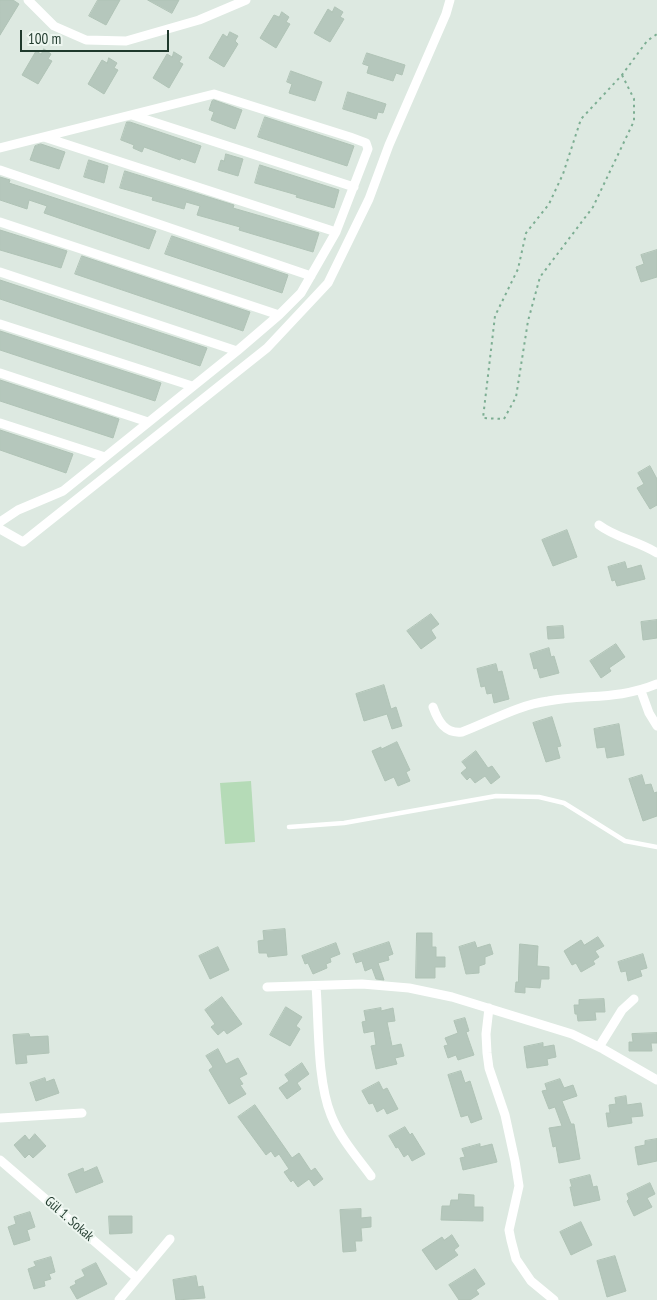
<!DOCTYPE html>
<meta charset="utf-8">
<style>
body{margin:0}
#map{position:relative;width:657px;height:1300px;overflow:hidden;background:#dde9e1;font-family:"PT Sans Narrow",sans-serif}
canvas{display:block}
.scale{position:absolute;left:20px;top:30px;width:149px;height:22px;box-sizing:border-box;border:2px solid #1f392c;border-top:0;padding-left:6px;font-size:15px;line-height:18px;white-space:nowrap;color:#1f392c;-webkit-text-stroke:4px #edf6f0;paint-order:stroke}
</style>
<div id="map">
<canvas width="657" height="1300"></canvas>
<div class="scale">100 m</div>
</div>
<script>
const ctx = document.querySelector('canvas').getContext('2d');
ctx.lineJoin = 'round';
function fillPath(path, color) { ctx.fillStyle = color; ctx.fill(path, 'evenodd'); }
function trace(path, color, width, dash) { ctx.strokeStyle = color; ctx.lineWidth = width; ctx.lineCap = dash ? 'butt' : 'round'; ctx.setLineDash(dash || []); ctx.stroke(path); }
function write(font, color, halo, rows, align = 'center') {
  ctx.font = font + ' "PT Sans Narrow",sans-serif'; ctx.lineWidth = 4; ctx.setLineDash([]); ctx.textBaseline = 'middle'; ctx.strokeStyle = halo; ctx.fillStyle = color; for (const [text, x, y, turn = 0] of rows) {
    ctx.save(); ctx.translate(x, y); ctx.rotate((+turn || 0) * Math.PI / 180); ctx.textAlign = isNaN(turn) ? turn : align; if (halo) ctx.strokeText(text, 0, 0); ctx.fillText(text, 0, 0); ctx.restore();
  }
}
fillPath(new Path2D(`
 M 251,781 L 255,842 L 225,844 L 220,783 Z`), '#b5dbb7');
const building = new Path2D(`
 M 0,0 L 13,0 L 19,4 L 0,35 Z
 M 98,0 L 120,0 L 106,25 L 89,16 Z
 M 148,0 L 179,0 L 172,13 Z
 M 335,7 L 343,12 L 340,17 L 344,19 L 330,42 L 314,33 L 328,9 L 332,12 Z
 M 282,12 L 289,17 L 286,22 L 290,24 L 276,48 L 260,38 L 274,15 L 279,17 Z
 M 230,32 L 238,36 L 235,41 L 238,44 L 224,67 L 209,58 L 223,34 L 227,37 Z
 M 44,49 L 51,54 L 48,59 L 52,61 L 38,84 L 22,75 L 36,51 L 41,54 Z
 M 174,52 L 182,57 L 179,62 L 183,64 L 169,88 L 153,78 L 167,54 L 172,57 Z
 M 367,53 L 405,65 L 402,75 L 396,73 L 393,81 L 367,73 L 369,66 L 363,64 Z
 M 109,58 L 117,63 L 114,68 L 118,70 L 104,94 L 88,84 L 102,60 L 107,63 Z
 M 291,71 L 322,82 L 315,101 L 289,93 L 292,84 L 287,82 Z
 M 348,92 L 386,104 L 383,113 L 378,112 L 376,119 L 343,109 Z
 M 214,100 L 242,110 L 235,129 L 211,120 L 214,112 L 209,110 L 212,101 Z
 M 265,117 L 354,146 L 347,166 L 258,137 Z
 M 127,122 L 130,122 L 201,146 L 195,163 L 181,158 L 180,160 L 144,147 L 142,152 L 133,148 L 134,145 L 121,140 Z
 M 41,144 L 65,152 L 59,169 L 30,160 L 35,146 Z
 M 226,154 L 243,159 L 238,176 L 218,170 L 221,160 L 224,161 Z
 M 89,160 L 108,166 L 104,183 L 84,177 Z
 M 260,165 L 339,190 L 334,208 L 296,197 L 297,195 L 255,183 Z
 M 125,171 L 234,205 L 233,208 L 319,233 L 313,252 L 239,230 L 240,227 L 197,215 L 200,206 L 186,202 L 184,209 L 152,200 L 153,197 L 120,188 Z
 M 0,177 L 10,180 L 9,183 L 156,231 L 149,249 L 44,213 L 47,206 L 29,200 L 27,209 L 0,200 Z
 M 0,230 L 67,251 L 61,268 L 0,250 Z
 M 172,236 L 288,275 L 282,293 L 165,254 Z
 M 657,250 L 657,277 L 641,282 L 636,267 L 644,264 L 641,255 Z
 M 82,256 L 250,312 L 243,331 L 75,274 Z
 M 0,280 L 207,348 L 200,366 L 0,299 Z
 M 0,331 L 161,383 L 155,401 L 0,350 Z
 M 0,380 L 119,419 L 113,438 L 0,401 Z
 M 0,430 L 73,454 L 66,473 L 0,450 Z
 M 650,466 L 657,479 L 657,505 L 650,509 L 637,488 L 644,484 L 638,473 Z
 M 567,530 L 577,557 L 553,566 L 542,540 Z
 M 625,562 L 627,569 L 641,565 L 645,579 L 617,586 L 615,580 L 612,581 L 608,567 Z
 M 431,614 L 439,624 L 431,630 L 436,638 L 421,649 L 407,631 Z
 M 657,620 L 657,638 L 643,640 L 641,622 Z
 M 563,626 L 564,638 L 548,639 L 547,627 Z
 M 616,644 L 625,657 L 609,668 L 611,671 L 601,678 L 590,661 Z
 M 549,648 L 551,657 L 554,656 L 559,673 L 540,678 L 537,668 L 534,669 L 530,654 Z
 M 496,664 L 498,672 L 502,671 L 509,699 L 494,703 L 492,693 L 487,694 L 485,686 L 481,687 L 477,669 Z
 M 384,685 L 391,709 L 396,707 L 402,726 L 392,729 L 387,714 L 364,721 L 356,694 Z
 M 552,717 L 561,746 L 557,747 L 560,758 L 546,762 L 533,723 Z
 M 619,724 L 624,755 L 607,758 L 605,747 L 597,748 L 594,729 Z
 M 397,742 L 410,770 L 406,772 L 410,781 L 398,786 L 394,777 L 385,781 L 372,751 L 381,747 L 381,749 Z
 M 476,751 L 488,768 L 492,766 L 500,777 L 491,784 L 485,776 L 475,783 L 470,777 L 467,780 L 461,773 L 467,768 L 462,762 Z
 M 642,775 L 645,785 L 651,784 L 654,793 L 657,792 L 657,816 L 643,821 L 629,779 Z
 M 285,929 L 287,955 L 268,957 L 267,953 L 259,953 L 258,941 L 264,940 L 263,931 Z
 M 417,933 L 432,933 L 432,947 L 436,947 L 436,957 L 445,957 L 445,967 L 435,967 L 435,978 L 416,978 Z
 M 598,937 L 604,946 L 595,951 L 599,957 L 593,961 L 595,964 L 581,972 L 576,963 L 572,965 L 564,951 L 581,940 L 584,945 Z
 M 389,942 L 393,954 L 388,956 L 389,960 L 378,963 L 384,980 L 376,979 L 372,968 L 365,971 L 362,961 L 356,963 L 353,954 Z
 M 475,942 L 477,948 L 490,944 L 493,954 L 485,957 L 485,964 L 479,966 L 479,973 L 466,974 L 459,947 Z
 M 336,943 L 340,954 L 330,958 L 331,962 L 326,964 L 327,968 L 313,974 L 308,963 L 305,964 L 302,956 Z
 M 520,944 L 538,946 L 537,966 L 549,967 L 549,979 L 541,979 L 540,988 L 525,987 L 525,993 L 515,992 L 516,982 L 518,982 Z
 M 218,947 L 229,970 L 210,979 L 199,956 Z
 M 643,954 L 647,968 L 640,970 L 642,976 L 628,981 L 626,971 L 621,972 L 618,962 Z
 M 222,997 L 242,1024 L 227,1034 L 224,1030 L 218,1035 L 211,1027 L 215,1024 L 205,1010 Z
 M 604,999 L 605,1012 L 595,1012 L 596,1020 L 578,1021 L 577,1014 L 575,1014 L 574,1005 L 579,1005 L 579,1000 Z
 M 286,1007 L 302,1017 L 296,1026 L 300,1029 L 290,1046 L 270,1035 Z
 M 381,1008 L 381,1011 L 393,1008 L 395,1021 L 387,1022 L 392,1046 L 401,1044 L 404,1056 L 395,1058 L 397,1064 L 376,1069 L 371,1046 L 376,1045 L 374,1031 L 364,1033 L 362,1022 L 366,1021 L 364,1011 Z
 M 465,1018 L 469,1031 L 466,1032 L 474,1055 L 458,1060 L 456,1055 L 448,1058 L 444,1046 L 448,1045 L 445,1038 L 458,1033 L 454,1021 Z
 M 657,1033 L 657,1043 L 651,1043 L 652,1051 L 629,1051 L 629,1042 L 633,1042 L 632,1034 Z
 M 29,1034 L 30,1037 L 48,1036 L 49,1053 L 26,1055 L 27,1063 L 16,1064 L 13,1035 Z
 M 543,1043 L 543,1047 L 554,1045 L 556,1057 L 547,1059 L 548,1065 L 527,1068 L 524,1047 Z
 M 218,1049 L 226,1064 L 238,1058 L 247,1074 L 239,1078 L 243,1084 L 240,1085 L 246,1094 L 229,1104 L 209,1070 L 213,1067 L 206,1056 Z
 M 302,1063 L 309,1074 L 297,1083 L 301,1089 L 287,1099 L 279,1088 L 289,1081 L 285,1075 Z
 M 461,1071 L 465,1083 L 470,1081 L 482,1119 L 471,1123 L 468,1115 L 461,1117 L 448,1075 Z
 M 45,1078 L 46,1082 L 54,1079 L 59,1093 L 36,1101 L 30,1083 Z
 M 560,1079 L 564,1088 L 573,1085 L 577,1096 L 562,1101 L 571,1124 L 574,1124 L 580,1159 L 559,1163 L 556,1146 L 553,1147 L 549,1128 L 562,1126 L 555,1107 L 549,1109 L 542,1091 L 547,1090 L 545,1084 Z
 M 379,1082 L 383,1090 L 387,1088 L 398,1109 L 387,1114 L 384,1108 L 377,1112 L 373,1103 L 369,1104 L 362,1091 Z
 M 626,1096 L 627,1105 L 641,1103 L 643,1116 L 631,1117 L 632,1123 L 608,1127 L 606,1113 L 610,1113 L 609,1105 L 616,1104 L 615,1098 Z
 M 255,1105 L 292,1158 L 299,1153 L 311,1171 L 315,1168 L 323,1179 L 314,1186 L 309,1179 L 298,1187 L 293,1180 L 291,1182 L 284,1172 L 289,1169 L 279,1154 L 275,1157 L 271,1151 L 266,1155 L 238,1117 Z
 M 405,1127 L 410,1135 L 412,1133 L 425,1154 L 412,1161 L 408,1154 L 404,1157 L 398,1147 L 396,1148 L 389,1136 Z
 M 35,1134 L 46,1146 L 33,1158 L 29,1154 L 25,1158 L 14,1145 L 25,1135 L 29,1140 Z
 M 657,1139 L 657,1161 L 638,1165 L 635,1147 L 645,1145 L 645,1141 Z
 M 480,1144 L 480,1147 L 492,1144 L 497,1162 L 463,1170 L 460,1158 L 465,1157 L 462,1149 Z
 M 97,1167 L 103,1182 L 76,1193 L 68,1174 L 83,1168 L 84,1172 Z
 M 590,1175 L 593,1187 L 597,1186 L 600,1200 L 574,1206 L 570,1187 L 572,1187 L 570,1180 Z
 M 650,1183 L 655,1194 L 647,1198 L 652,1207 L 634,1216 L 627,1201 L 629,1199 L 627,1194 Z
 M 459,1194 L 474,1195 L 474,1207 L 483,1207 L 483,1221 L 441,1220 L 442,1206 L 450,1206 L 451,1200 L 458,1200 Z
 M 361,1209 L 361,1218 L 371,1217 L 371,1227 L 361,1228 L 362,1241 L 355,1241 L 356,1251 L 343,1252 L 340,1210 Z
 M 30,1212 L 35,1227 L 27,1230 L 30,1240 L 14,1245 L 8,1227 L 16,1224 L 14,1217 Z
 M 109,1216 L 132,1216 L 132,1233 L 110,1234 Z
 M 581,1222 L 592,1245 L 571,1255 L 560,1232 Z
 M 452,1235 L 459,1246 L 454,1250 L 458,1255 L 436,1270 L 422,1250 L 442,1237 L 444,1240 Z
 M 615,1256 L 626,1291 L 607,1297 L 597,1261 Z
 M 51,1257 L 55,1272 L 49,1274 L 51,1279 L 44,1281 L 45,1286 L 34,1289 L 28,1269 L 36,1266 L 34,1262 Z
 M 96,1263 L 107,1284 L 77,1299 L 70,1287 L 76,1284 L 75,1281 L 85,1276 L 82,1270 Z
 M 475,1269 L 485,1284 L 476,1290 L 479,1294 L 470,1300 L 459,1300 L 449,1285 Z
 M 196,1276 L 198,1287 L 203,1286 L 205,1298 L 176,1300 L 173,1280 Z`);
fillPath(building, '#b5c7bc');
trace(building, '#b0c3b6', 1);
trace(new Path2D(`
 M 622,75 L 634,99 L 634,121 L 593,207 L 540,277 L 528,321 L 516,397 L 504,419 L 483,418 L 495,316 L 518,269 L 526,233 L 549,204 L 563,174 L 581,119 L 622,75 L 647,41 L 657,34`), '#7dae93', 2, [2.5, 4]);
trace(new Path2D(`
 M 289,827 L 344,823 L 496,796 L 539,797 L 564,803 L 625,841 L 657,847`), '#fff', 4.5);
trace(new Path2D(`
 M 28,0 L 54,26 L 86,40 L 126,41 L 199,20 L 246,0
 M 132,115 L 354,187
 M 44,137 L 336,232
 M 0,148 L 214,94 L 350,137 L 366,143 L 368,149 L 336,232 L 301,293 L 279,315 L 237,351 L 63,491 L 18,510 L 0,522
 M 0,170 L 311,276
 M 0,222 L 279,315
 M 0,272 L 237,351
 M 0,324 L 192,386
 M 0,373 L 148,422
 M 0,423 L 105,457
 M 599,525 C 616,538 638,541 657,553
 M 0,529 L 23,542 L 267,348 L 328,283 L 369,199 L 389,145 L 446,14 L 450,0
 M 641,691 L 649,713 L 657,726
 M 433,707 C 438,721 445,734 462,732 C 489,722 518,705 548,701 C 588,694 618,700 657,684
 M 316,986 C 319,1024 317,1081 331,1115 C 340,1138 357,1157 371,1176
 M 267,987 L 362,984 L 409,988 L 452,997 L 572,1034 L 603,1049 L 657,1080
 M 489,1008 L 486,1034 L 487,1053 L 489,1068 L 505,1115 L 515,1161 L 519,1186 L 509,1230 L 511,1240 L 516,1259 L 531,1281 L 554,1300
 M 599,1047 L 622,1010 L 634,999
 M 0,1118 L 82,1113
 M 0,1160 L 137,1278
 M 119,1300 L 170,1239`), '#fff', 9);
write('14px', '#1f392c', '#edf6f0', [
 ["Gül 1. Sokak",69,1219,41]
]);
</script>
